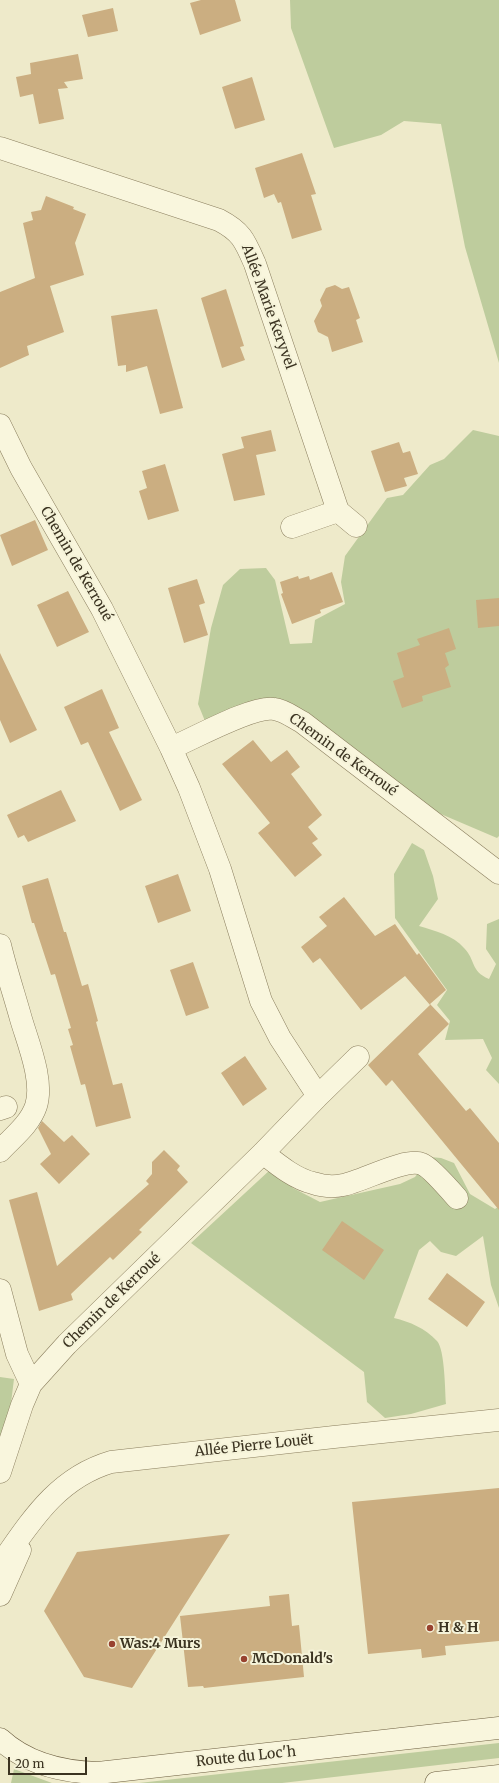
<!DOCTYPE html>
<meta charset="utf-8">
<style>
body{margin:0}
#map{position:relative;width:499px;height:1783px;overflow:hidden;background:#eeeaca;font-family:Merriweather,serif}
canvas{display:block}
.scale{position:absolute;left:8px;top:1757px;width:79px;height:18px;box-sizing:border-box;border:2px solid #3b3321;border-top:0;padding-left:5px;font-size:12px;line-height:14px;white-space:nowrap;color:#3b3321;-webkit-text-stroke:3px #f5f3d9;paint-order:stroke}
</style>
<div id="map">
<canvas width="499" height="1783"></canvas>
<div class="scale">20 m</div>
</div>
<script>
const ctx = document.querySelector('canvas').getContext('2d');
ctx.lineJoin = 'round';
function fillPath(path, color) { ctx.fillStyle = color; ctx.fill(path, 'evenodd'); }
function trace(path, color, width, dash) { ctx.strokeStyle = color; ctx.lineWidth = width; ctx.lineCap = dash ? 'butt' : 'round'; ctx.setLineDash(dash || []); ctx.stroke(path); }
function write(font, color, halo, rows, align = 'center') {
  ctx.font = font + ' Merriweather,serif'; ctx.lineWidth = 4; ctx.setLineDash([]); ctx.textBaseline = 'middle'; ctx.strokeStyle = halo; ctx.fillStyle = color; for (const [text, x, y, turn = 0] of rows) {
    ctx.save(); ctx.translate(x, y); ctx.rotate((+turn || 0) * Math.PI / 180); ctx.textAlign = isNaN(turn) ? turn : align; if (halo) ctx.strokeText(text, 0, 0); ctx.fillText(text, 0, 0); ctx.restore();
  }
}
fillPath(new Path2D(`
 M 290,0 L 499,0 L 499,363 L 465,247 L 441,124 L 404,121 L 381,135 L 334,148 L 291,28 Z
 M 473,430 L 499,436 L 499,836 L 497,838 L 422,806 L 301,717 L 293,704 L 263,701 L 205,721 L 198,704 L 211,628 L 223,585 L 240,569 L 266,568 L 275,580 L 290,644 L 312,643 L 315,620 L 345,604 L 341,582 L 345,556 L 387,498 L 403,495 L 430,465 L 444,459 Z
 M 412,843 L 424,850 L 433,876 L 438,899 L 419,926 C 435,931 453,935 464,948 C 476,960 470,971 489,979 L 496,964 L 486,949 L 487,924 L 499,919 L 499,1084 L 486,1070 L 492,1058 L 483,1039 L 445,1040 L 450,1021 L 437,1005 L 447,990 L 395,918 L 394,874 Z
 M 430,1157 L 441,1158 L 454,1163 L 470,1194 L 495,1209 L 499,1206 L 499,1308 L 491,1285 L 483,1236 L 456,1256 L 441,1252 L 430,1241 L 419,1250 L 394,1318 C 410,1322 425,1328 437,1341 C 445,1350 445,1391 446,1404 L 411,1414 L 385,1418 L 367,1402 L 364,1372 L 191,1243 L 271,1169 L 293,1188 L 320,1202 L 400,1184 L 415,1177 Z
 M 0,1374 L 0,1377 L 14,1379 L 9,1419 L 0,1450 Z
 M 499,1743 L 499,1758 L 282,1783 L 139,1783 Z
 M 14,1769 L 52,1783 L 53,1783 L 11,1783 Z`), '#becc9d');
fillPath(new Path2D(`
 M 201,0 L 235,0 L 241,21 L 200,35 L 190,3 Z
 M 113,8 L 118,31 L 88,37 L 82,15 Z
 M 78,54 L 83,79 L 64,82 L 68,88 L 58,89 L 64,119 L 39,124 L 33,94 L 20,97 L 16,77 L 31,74 L 30,63 Z
 M 252,77 L 265,120 L 235,129 L 222,87 Z
 M 302,153 L 316,194 L 311,195 L 322,230 L 292,239 L 281,202 L 278,203 L 274,194 L 264,198 L 255,168 Z
 M 46,196 L 74,207 L 73,209 L 86,214 L 75,243 L 84,275 L 50,286 L 64,332 L 27,346 L 29,355 L 0,368 L 0,292 L 35,278 L 23,223 L 33,220 L 31,212 L 41,210 Z
 M 335,285 L 342,289 L 349,287 L 360,318 L 356,320 L 363,342 L 332,352 L 328,337 L 318,332 L 314,321 L 322,306 L 320,300 L 326,288 Z
 M 226,289 L 244,346 L 240,347 L 245,360 L 222,368 L 201,298 Z
 M 157,309 L 183,408 L 160,414 L 147,366 L 126,372 L 126,365 L 118,366 L 111,316 Z
 M 271,430 L 276,451 L 256,455 L 265,495 L 234,501 L 222,454 L 244,448 L 241,437 Z
 M 399,442 L 403,453 L 410,451 L 418,474 L 404,478 L 407,486 L 385,492 L 371,451 Z
 M 165,464 L 179,511 L 148,520 L 139,491 L 147,488 L 142,471 Z
 M 35,520 L 48,550 L 12,566 L 0,535 Z
 M 332,572 L 343,602 L 320,610 L 321,613 L 292,624 L 281,594 L 283,593 L 280,582 L 298,576 L 299,579 L 309,576 L 310,580 Z
 M 197,579 L 205,603 L 199,605 L 208,635 L 184,643 L 168,588 Z
 M 68,591 L 89,632 L 57,647 L 37,605 Z
 M 499,598 L 499,626 L 478,628 L 476,600 Z
 M 449,628 L 456,649 L 445,653 L 449,665 L 445,668 L 451,687 L 422,696 L 423,701 L 402,708 L 393,681 L 404,677 L 397,653 L 420,645 L 417,639 Z
 M 0,653 L 37,730 L 10,743 L 0,720 Z
 M 102,689 L 119,728 L 109,732 L 142,800 L 120,811 L 88,742 L 81,745 L 64,707 Z
 M 253,740 L 271,762 L 287,750 L 300,767 L 291,774 L 322,815 L 308,827 L 318,839 L 312,843 L 322,855 L 295,877 L 258,833 L 270,823 L 222,764 Z
 M 61,790 L 76,821 L 28,842 L 24,835 L 18,838 L 7,815 Z
 M 178,874 L 191,911 L 158,923 L 145,886 Z
 M 48,878 L 64,932 L 66,932 L 82,986 L 88,984 L 98,1021 L 96,1022 L 113,1085 L 122,1083 L 131,1118 L 96,1127 L 85,1084 L 81,1085 L 70,1046 L 73,1045 L 68,1029 L 71,1028 L 55,974 L 51,975 L 34,923 L 32,923 L 22,886 Z
 M 344,897 L 375,936 L 395,924 L 417,955 L 419,953 L 446,990 L 430,1004 L 449,1024 L 418,1054 L 466,1111 L 470,1108 L 499,1143 L 499,1210 L 392,1080 L 386,1086 L 368,1065 L 430,1005 L 405,976 L 361,1010 L 320,958 L 313,963 L 301,947 L 327,926 L 319,917 Z
 M 193,962 L 209,1008 L 186,1016 L 170,970 Z
 M 245,1056 L 267,1089 L 243,1106 L 221,1073 Z
 M 42,1121 L 64,1142 L 72,1135 L 90,1154 L 59,1184 L 40,1164 L 51,1154 L 38,1128 Z
 M 164,1150 L 180,1166 L 177,1170 L 188,1182 L 139,1230 L 142,1232 L 113,1260 L 110,1257 L 71,1294 L 73,1300 L 39,1311 L 9,1200 L 37,1192 L 57,1266 L 149,1184 L 146,1181 L 152,1174 L 152,1162 Z
 M 342,1221 L 384,1250 L 364,1280 L 322,1250 Z
 M 447,1273 L 485,1302 L 467,1327 L 428,1299 Z
 M 499,1488 L 499,1641 L 445,1646 L 446,1655 L 422,1658 L 421,1649 L 368,1654 L 352,1502 Z
 M 230,1534 L 132,1688 L 84,1677 L 44,1611 L 77,1552 Z
 M 289,1594 L 292,1626 L 299,1625 L 304,1677 L 204,1688 L 203,1686 L 188,1687 L 180,1616 L 270,1606 L 269,1596 Z`), '#cbae81');
const street = new Path2D(`
 M 0,148 L 219,220 C 242,232 245,241 255,264 L 338,511 L 356,526
 M 0,425 L 21,468 L 102,609 L 171,748 L 189,788 L 220,869 L 261,1001 L 280,1038 L 318,1096 L 263,1153 L 67,1344 L 31,1384 L 22,1405 L 0,1472
 M 292,527 L 338,511
 M 171,748 C 193,739 253,705 274,709 C 284,710 294,718 302,722 L 499,873
 M 0,945 C 6,970 14,994 21,1019 C 28,1043 44,1081 36,1106 C 30,1124 13,1137 0,1151
 M 318,1096 L 358,1057
 M 0,1109 L 6,1107
 M 263,1153 C 277,1164 295,1179 313,1183 C 322,1186 334,1187 343,1185 C 363,1181 406,1157 422,1164 C 430,1167 450,1190 457,1198
 M 0,1290 L 17,1354 L 31,1384
 M 0,1565 C 31,1521 57,1478 111,1462 L 334,1437 L 499,1420
 M 0,1595 L 20,1550`);
const secondary = new Path2D(`
 M 0,1739 C 27,1764 62,1772 98,1773 L 499,1728
 M 436,1783 L 499,1776`);
trace(street, '#8a7e5e', 23);
trace(secondary, '#6d5f41', 23);
trace(street, '#f9f6dd', 22);
trace(secondary, '#f9f6dd', 22);
for (const [x, y, r, color] of [
 [430,1628,4,"#98422f"],
 [112,1644,4,"#98422f"],
 [244,1659,4,"#98422f"]
]) { const dot = new Path2D(); dot.arc(x, y, r, 0, 2 * Math.PI); ctx.fillStyle = color; ctx.fill(dot); trace(dot, '#f5f3d9', 1.5); }
write('14px', '#3b3321', '#f5f3d9', [
 ["Allée Marie Keryvel",268,307,70],
 ["Chemin de Kerroué",76,564,60],
 ["Chemin de Kerroué",343,755,36],
 ["Chemin de Kerroué",112,1301,-44],
 ["Allée Pierre Louët",254,1446,-6],
 ["Route du Loc'h",246,1757,-6]
]);
write('bold 14px', '#3b3321', '#f5f3d9', [
 ["H & H",438,1628],
 ["Was:4 Murs",120,1644],
 ["McDonald's",252,1659]
], 'left');
</script>
